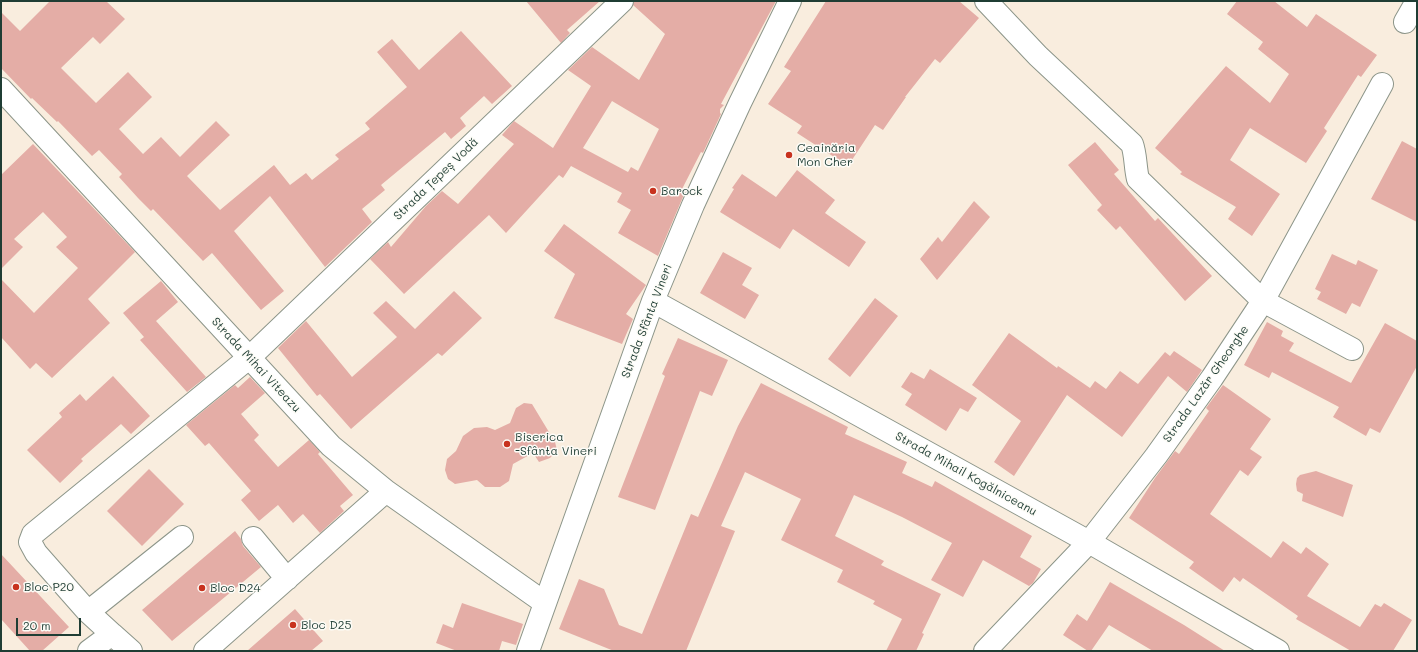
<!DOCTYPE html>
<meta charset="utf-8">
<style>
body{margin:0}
#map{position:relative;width:1418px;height:652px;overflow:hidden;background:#f9edde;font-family:Mali,sans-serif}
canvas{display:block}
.frame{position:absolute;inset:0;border:2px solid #1f3d34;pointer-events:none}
.scale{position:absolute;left:16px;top:618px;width:65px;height:18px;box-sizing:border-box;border:2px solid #1f3d34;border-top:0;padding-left:5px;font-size:12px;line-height:14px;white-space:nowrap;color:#1f3d34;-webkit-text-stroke:3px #fdfcf7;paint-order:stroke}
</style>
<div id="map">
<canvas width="1418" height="652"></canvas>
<div class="frame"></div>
<div class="scale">20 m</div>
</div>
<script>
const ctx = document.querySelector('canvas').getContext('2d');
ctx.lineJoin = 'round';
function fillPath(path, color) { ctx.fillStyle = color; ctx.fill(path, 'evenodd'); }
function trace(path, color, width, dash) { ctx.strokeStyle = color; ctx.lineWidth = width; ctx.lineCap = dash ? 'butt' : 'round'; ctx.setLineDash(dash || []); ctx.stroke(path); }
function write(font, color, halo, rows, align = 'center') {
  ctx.font = font + ' Mali,sans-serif'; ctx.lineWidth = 3; ctx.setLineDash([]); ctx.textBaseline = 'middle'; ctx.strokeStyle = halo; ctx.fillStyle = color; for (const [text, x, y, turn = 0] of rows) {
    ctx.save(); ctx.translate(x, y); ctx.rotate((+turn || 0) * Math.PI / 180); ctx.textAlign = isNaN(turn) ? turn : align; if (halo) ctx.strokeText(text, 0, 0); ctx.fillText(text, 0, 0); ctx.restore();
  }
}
fillPath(new Path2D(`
 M 50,1 L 106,1 L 125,19 L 100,44 L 93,37 L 61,68 L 96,103 L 128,72 L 152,97 L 119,129 L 143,154 L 161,137 L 180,157 L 216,121 L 230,135 L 187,176 L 220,210 L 274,165 L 290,185 L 306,173 L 312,180 L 339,159 L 335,155 L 370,129 L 365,123 L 407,87 L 377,52 L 392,39 L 419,70 L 461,31 L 512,86 L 492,104 L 484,96 L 460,118 L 466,126 L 451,139 L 445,132 L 381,185 L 385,190 L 362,209 L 372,222 L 325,267 L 270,196 L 234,231 L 284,291 L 261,310 L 212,253 L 203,261 L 153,209 L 151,211 L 138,198 L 119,177 L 122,174 L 99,150 L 92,156 L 58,121 L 57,122 L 32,98 L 31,99 L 1,68 L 1,12 L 20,31 Z
 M 526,1 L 600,1 L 567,30 L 570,33 L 561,43 Z
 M 634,1 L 776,1 L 721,104 L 724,105 L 720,109 L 720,113 L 721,114 L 703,153 L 701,152 L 681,191 L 685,192 L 658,256 L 618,233 L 631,210 L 617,202 L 622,193 L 571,166 L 563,178 L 559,175 L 506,233 L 489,215 L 404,294 L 370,259 L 388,242 L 391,247 L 426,206 L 442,191 L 458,204 L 514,144 L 502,135 L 514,121 L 553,148 L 591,86 L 568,70 L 592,47 L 639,80 L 665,34 L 633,5 ZM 612,101 L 659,129 L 638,171 L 631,167 L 628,172 L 583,148 Z
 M 826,1 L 959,1 L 979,18 L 940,63 L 935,59 L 905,97 L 906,97 L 883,130 L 875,125 L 848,166 L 797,133 L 802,126 L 768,104 L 791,71 L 784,67 Z
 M 1237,1 L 1274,1 L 1307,27 L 1316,14 L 1377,55 L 1361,77 L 1358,75 L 1324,128 L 1327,131 L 1306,163 L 1250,128 L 1230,160 L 1280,194 L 1252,236 L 1228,219 L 1236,207 L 1180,174 L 1182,172 L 1155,148 L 1226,66 L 1270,103 L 1289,74 L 1258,49 L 1263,42 L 1227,14 Z
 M 1402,141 L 1417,149 L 1417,222 L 1371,199 Z
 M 1095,142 L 1119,170 L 1114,174 L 1155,221 L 1158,218 L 1212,276 L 1185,301 L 1120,226 L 1116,230 L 1097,210 L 1102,205 L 1068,165 Z
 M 33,144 L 135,252 L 88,299 L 110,323 L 52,378 L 36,363 L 30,369 L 1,337 L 1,279 L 34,313 L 78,268 L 56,247 L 67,237 L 43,212 L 14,239 L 23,247 L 1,269 L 1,175 Z
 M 797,170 L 835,200 L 825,213 L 866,242 L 849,267 L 793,229 L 780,249 L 720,212 L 734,189 L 732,188 L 742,174 L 776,197 Z
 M 974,201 L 990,217 L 937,280 L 920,259 L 938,237 L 942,242 Z
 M 564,224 L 646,285 L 626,314 L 633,319 L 622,344 L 554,318 L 575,274 L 544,251 Z
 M 723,252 L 752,268 L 742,285 L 759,295 L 745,319 L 700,293 Z
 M 1332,254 L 1356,265 L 1358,260 L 1378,270 L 1360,307 L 1352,303 L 1346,314 L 1317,299 L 1321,292 L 1315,289 Z
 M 161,281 L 178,302 L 156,321 L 206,377 L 187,392 L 140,340 L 144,337 L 123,313 Z
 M 454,291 L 482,318 L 442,356 L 438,353 L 351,429 L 320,394 L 317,396 L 278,348 L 306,321 L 352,377 L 397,337 L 373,313 L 386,301 L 415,329 Z
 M 875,298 L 898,316 L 850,377 L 828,359 Z
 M 1267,322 L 1283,331 L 1281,336 L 1294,343 L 1289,351 L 1351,383 L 1385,323 L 1417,341 L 1417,366 L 1380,433 L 1370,428 L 1366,436 L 1333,417 L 1339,407 L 1272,372 L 1269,378 L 1244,365 Z
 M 1009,333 L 1057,368 L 1058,366 L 1090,388 L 1095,381 L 1106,389 L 1120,371 L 1138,384 L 1165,352 L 1170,356 L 1174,351 L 1202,370 L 1187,392 L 1168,376 L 1122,437 L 1067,395 L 1014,476 L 994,462 L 1021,421 L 972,385 Z
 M 678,338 L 728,360 L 712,396 L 700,391 L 655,510 L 618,497 L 665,376 L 662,374 Z
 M 930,369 L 977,398 L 968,412 L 960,408 L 946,431 L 905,405 L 912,394 L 901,387 L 911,372 L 924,379 Z
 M 113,376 L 150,416 L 131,434 L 121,424 L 81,459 L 83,461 L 60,483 L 27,450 L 62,417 L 59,413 L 80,394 L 86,401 Z
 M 250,377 L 265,393 L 241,414 L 259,435 L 254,440 L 278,467 L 309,440 L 320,452 L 318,454 L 353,495 L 340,506 L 344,511 L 320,533 L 303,514 L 293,523 L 278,505 L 259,521 L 241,500 L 251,491 L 209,443 L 205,446 L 186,425 L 235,385 L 238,388 Z
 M 761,383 L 848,427 L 845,434 L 907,462 L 902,473 L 932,487 L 935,481 L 1032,536 L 1020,557 L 1041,569 L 1033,583 L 1029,586 L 983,560 L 963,597 L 931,580 L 952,543 L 902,517 L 854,495 L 835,536 L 884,561 L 881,565 L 941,594 L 922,633 L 924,634 L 916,651 L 886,651 L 902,619 L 873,604 L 875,601 L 837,582 L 843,570 L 781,540 L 801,499 L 745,472 L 721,526 L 735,531 L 686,651 L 614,651 L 559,629 L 579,579 L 604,589 L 619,625 L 642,634 L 691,514 L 698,517 L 738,426 Z
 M 1223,385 L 1271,419 L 1250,449 L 1262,457 L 1248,476 L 1240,470 L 1210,514 L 1271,558 L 1283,541 L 1301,554 L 1306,547 L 1329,564 L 1307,596 L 1360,627 L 1375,604 L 1381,607 L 1384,603 L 1412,620 L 1393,651 L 1351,651 L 1296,619 L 1298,616 L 1243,578 L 1240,582 L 1234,577 L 1223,592 L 1189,568 L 1194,562 L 1129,518 L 1155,478 L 1175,451 L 1179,454 L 1209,411 L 1206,408 Z
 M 524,403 L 532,404 L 555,442 L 557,450 L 550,458 L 539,462 L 533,453 L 513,464 L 509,481 L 500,487 L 485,487 L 477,480 L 455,484 L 448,479 L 445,470 L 447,459 L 456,451 L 463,436 L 474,428 L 487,427 L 495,430 L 510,423 L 516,408 Z
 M 149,469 L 184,504 L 142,546 L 107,511 Z
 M 1316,471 L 1353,485 L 1343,517 L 1302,501 L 1303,494 L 1297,491 L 1296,484 L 1297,478 L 1300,475 Z
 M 235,531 L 241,539 L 243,546 L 261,567 L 172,641 L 142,610 Z
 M 1,554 L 69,627 L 42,651 L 30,651 L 1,619 Z
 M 1110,582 L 1184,625 L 1225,651 L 1153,651 L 1109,625 L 1091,651 L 1088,651 L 1063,635 L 1077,614 L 1087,621 Z
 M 462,603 L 523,624 L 516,645 L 502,641 L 499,651 L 457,651 L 436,643 L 443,624 L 453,628 Z
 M 295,609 L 323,641 L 311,651 L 247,651 Z`), '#e4ada6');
const minor = new Path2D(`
 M 986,1 L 1038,56 L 1132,144 C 1136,155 1135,167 1138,179 L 1263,301 L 1352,349
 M 1405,22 L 1417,1
 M 1,89 L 331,446 L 386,491 L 545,603
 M 653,301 L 1089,542 L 1278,651
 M 253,538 L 287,579
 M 88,612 L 182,537
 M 112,634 L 88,612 L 36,553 L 30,542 L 33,534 L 250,357 L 622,1
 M 89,651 L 112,634 L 131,651
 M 205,651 L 386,491
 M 528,651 L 653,301 L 693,205 L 740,103 L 790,1
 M 985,651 L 1089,542 L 1156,456 L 1212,378 L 1263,301 L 1382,84`);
trace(minor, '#8c9589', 24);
trace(minor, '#fff', 22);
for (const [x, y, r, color] of [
 [789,155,4,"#c8321e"],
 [653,191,4,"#c8321e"],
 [507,444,4,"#c8321e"],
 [16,587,4,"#c8321e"],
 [202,588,4,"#c8321e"],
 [293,625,4,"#c8321e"]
]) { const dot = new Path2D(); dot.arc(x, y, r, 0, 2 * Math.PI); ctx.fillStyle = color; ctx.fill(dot); trace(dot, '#fdfcf7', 1.5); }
write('12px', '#1f3d34', '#fdfcf7', [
 ["Ceainăria",797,148],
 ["Mon Cher",797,162],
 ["Barock",661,191],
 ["Biserica",515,437],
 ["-Sfânta Vineri",515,451],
 ["Bloc P20",24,587],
 ["Bloc D24",210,588],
 ["Bloc D25",301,625]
], 'left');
write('12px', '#1f3d34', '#fdfcf7', [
 ["Strada Țepeș Vodă",436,179,-44],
 ["Strada Sfânta Vineri",647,321,-69],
 ["Strada Mihai Viteazu",256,365,47],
 ["Strada Lazăr Gheorghe",1206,384,-55],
 ["Strada Mihail Kogălniceanu",966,474,29]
]);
</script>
